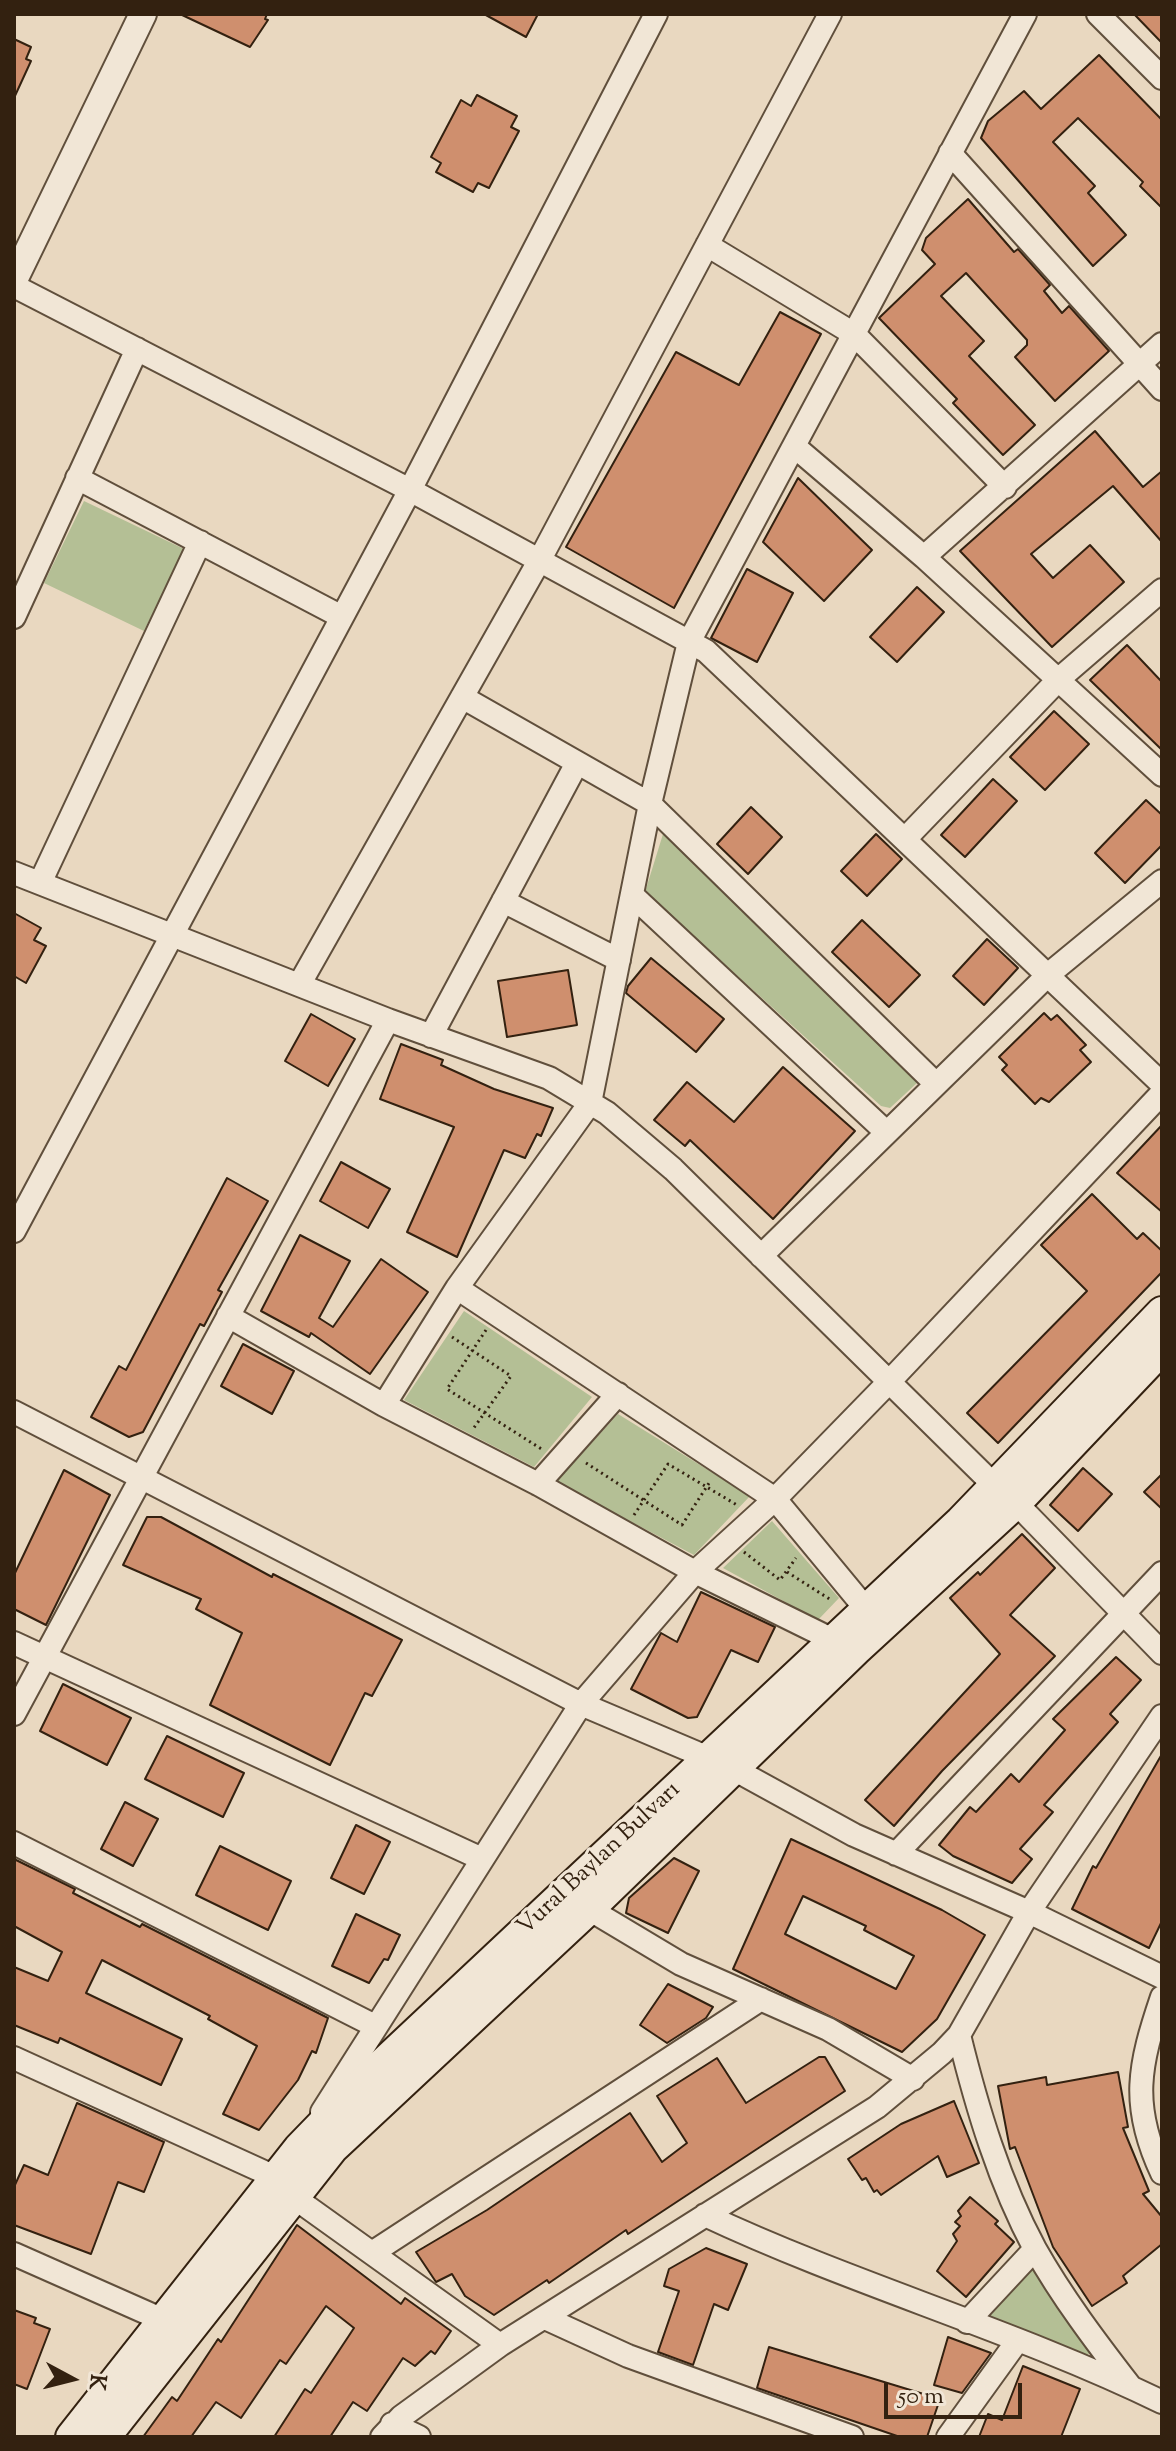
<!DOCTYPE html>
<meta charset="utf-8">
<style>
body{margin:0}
#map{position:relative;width:1176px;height:2451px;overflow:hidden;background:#e9d8c0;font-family:"Sorts Mill Goudy",serif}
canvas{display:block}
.frame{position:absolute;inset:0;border:16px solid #332110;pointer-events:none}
.north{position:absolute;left:32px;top:2339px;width:80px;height:80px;-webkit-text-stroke:6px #f1e6d6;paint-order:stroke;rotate:97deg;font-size:22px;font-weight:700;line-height:32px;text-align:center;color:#332110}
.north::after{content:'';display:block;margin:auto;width:28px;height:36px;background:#332110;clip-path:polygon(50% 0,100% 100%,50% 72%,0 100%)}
.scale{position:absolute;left:884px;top:2383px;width:138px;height:36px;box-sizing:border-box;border:4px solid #332110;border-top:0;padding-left:10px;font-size:24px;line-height:28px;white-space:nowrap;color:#332110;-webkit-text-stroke:6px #f1e6d6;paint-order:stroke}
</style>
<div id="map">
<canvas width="1176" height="2451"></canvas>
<div class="frame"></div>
<div class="north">K</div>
<div class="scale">50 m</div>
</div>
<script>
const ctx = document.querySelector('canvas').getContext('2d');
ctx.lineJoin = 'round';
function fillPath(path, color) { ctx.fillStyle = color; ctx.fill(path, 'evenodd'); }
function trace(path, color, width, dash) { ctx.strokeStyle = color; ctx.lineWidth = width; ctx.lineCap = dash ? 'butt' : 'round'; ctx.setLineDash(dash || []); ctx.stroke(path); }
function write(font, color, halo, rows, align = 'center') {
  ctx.font = font + ' "Sorts Mill Goudy",serif'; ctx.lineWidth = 6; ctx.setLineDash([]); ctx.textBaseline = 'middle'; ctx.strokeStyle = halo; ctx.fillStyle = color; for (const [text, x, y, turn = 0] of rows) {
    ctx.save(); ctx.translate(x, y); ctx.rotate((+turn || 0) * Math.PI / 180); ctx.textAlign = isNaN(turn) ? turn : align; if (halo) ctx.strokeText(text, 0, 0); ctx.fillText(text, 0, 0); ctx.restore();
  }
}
fillPath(new Path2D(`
 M 84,501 L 184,549 L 144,631 L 44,583 Z
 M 663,834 L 918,1082 L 890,1108 L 881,1106 L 645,892 Z
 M 464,1311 L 592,1397 L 534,1467 L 404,1400 Z
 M 618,1414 L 750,1496 L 694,1555 L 556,1482 Z
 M 772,1521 L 839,1598 L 818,1620 L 723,1568 Z
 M 1034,2267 L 1091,2353 L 1081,2357 L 986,2316 Z`), '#b4bf95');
const building = new Path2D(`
 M 180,14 L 267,14 L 265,19 L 268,20 L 250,47 Z
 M 484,14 L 538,14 L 526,37 Z
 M 1134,14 L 1162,14 L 1162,43 Z
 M 14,39 L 31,47 L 26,59 L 31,61 L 14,98 Z
 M 1099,55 L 1162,120 L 1162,208 L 1140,186 L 1143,182 L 1078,118 L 1053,142 L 1095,186 L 1088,193 L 1126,235 L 1093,266 L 981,138 L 988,121 L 1024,91 L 1041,109 Z
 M 477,95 L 517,116 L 511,127 L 519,131 L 489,188 L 478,183 L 473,192 L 436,172 L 441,163 L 431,157 L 461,100 L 471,106 Z
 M 968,199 L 1014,252 L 1018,249 L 1050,285 L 1044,291 L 1062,313 L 1069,306 L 1109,351 L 1055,401 L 1015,357 L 1027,345 L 1027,340 L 966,273 L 941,296 L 984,341 L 969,356 L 1035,425 L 1003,455 L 953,403 L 957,399 L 879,318 L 935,264 L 922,250 L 926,238 Z
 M 780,312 L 821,334 L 674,608 L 566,547 L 676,352 L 739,385 Z
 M 1095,431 L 1143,487 L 1162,471 L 1162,542 L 1113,486 L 1031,554 L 1053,578 L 1090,545 L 1124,582 L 1052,647 L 960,551 Z
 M 798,478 L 872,550 L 824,601 L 763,542 Z
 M 747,569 L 793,593 L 757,662 L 711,638 Z
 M 917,587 L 944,612 L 897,662 L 870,637 Z
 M 1127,645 L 1162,682 L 1162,750 L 1090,680 Z
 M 1054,711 L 1089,744 L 1045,790 L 1010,757 Z
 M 993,779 L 1017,801 L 965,857 L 941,835 Z
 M 1146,800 L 1162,815 L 1162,845 L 1125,883 L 1095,853 Z
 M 751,807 L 782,837 L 748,874 L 717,844 Z
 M 876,834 L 902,859 L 867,896 L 841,871 Z
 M 14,913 L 41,928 L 34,940 L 46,946 L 26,983 L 14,976 Z
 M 862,920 L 920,975 L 889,1007 L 832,952 Z
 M 987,939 L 1018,968 L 984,1005 L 953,976 Z
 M 651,958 L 724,1019 L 696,1052 L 626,993 L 628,986 Z
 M 568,970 L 577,1025 L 507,1037 L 498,981 Z
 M 1044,1013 L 1051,1020 L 1057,1015 L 1086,1045 L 1080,1050 L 1091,1062 L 1049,1102 L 1041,1098 L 1035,1104 L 1002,1070 L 1007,1065 L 999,1057 Z
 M 311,1014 L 355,1039 L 328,1086 L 285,1061 Z
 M 401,1044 L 443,1060 L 441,1065 L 494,1089 L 553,1108 L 541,1136 L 537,1134 L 525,1158 L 504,1150 L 457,1257 L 407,1232 L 454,1127 L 380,1099 Z
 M 783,1067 L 855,1131 L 773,1219 L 690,1140 L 685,1146 L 654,1120 L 687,1082 L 734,1122 Z
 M 1162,1125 L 1162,1212 L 1117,1173 Z
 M 341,1162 L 390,1189 L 368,1228 L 320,1201 Z
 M 227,1178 L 268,1201 L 218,1290 L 222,1292 L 204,1326 L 200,1324 L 143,1432 L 129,1437 L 91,1417 L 119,1366 L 126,1370 Z
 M 1092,1194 L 1137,1239 L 1143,1233 L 1162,1251 L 1162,1272 L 998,1443 L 967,1413 L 1087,1291 L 1041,1245 Z
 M 300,1235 L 350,1261 L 319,1318 L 333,1327 L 381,1259 L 428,1292 L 370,1374 L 311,1333 L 309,1337 L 261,1311 Z
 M 243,1344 L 294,1371 L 272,1414 L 221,1386 Z
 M 1083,1468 L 1112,1494 L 1078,1531 L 1050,1505 Z
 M 64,1470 L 110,1495 L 46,1625 L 14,1609 L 14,1575 Z
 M 1162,1474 L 1162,1509 L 1144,1492 Z
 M 147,1517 L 161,1517 L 272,1577 L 273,1574 L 402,1640 L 372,1696 L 365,1693 L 330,1765 L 210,1705 L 242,1633 L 196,1609 L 201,1599 L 123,1565 Z
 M 1022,1534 L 1055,1568 L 1010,1615 L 1055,1656 L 942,1771 L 894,1826 L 865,1800 L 1000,1654 L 950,1598 L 978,1572 L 980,1575 Z
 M 701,1592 L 775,1627 L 758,1662 L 731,1650 L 697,1717 L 688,1718 L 631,1689 L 661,1633 L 677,1642 Z
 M 1116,1657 L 1141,1680 L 1110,1714 L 1118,1722 L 1044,1805 L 1053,1812 L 1020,1849 L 1032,1859 L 1012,1883 L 953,1856 L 939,1845 L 970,1807 L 976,1812 L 1011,1774 L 1019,1782 L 1065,1730 L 1053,1719 Z
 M 63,1684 L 131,1718 L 107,1765 L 40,1731 Z
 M 167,1736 L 244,1773 L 223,1817 L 145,1779 Z
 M 1162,1754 L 1162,1921 L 1149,1948 L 1072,1909 L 1093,1866 L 1096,1868 Z
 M 125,1802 L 158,1819 L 133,1866 L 101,1849 Z
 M 356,1825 L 390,1842 L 364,1894 L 331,1878 Z
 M 791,1839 L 942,1910 L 985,1935 L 937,2019 L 902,2052 L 733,1969 ZM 803,1896 L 866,1926 L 864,1930 L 914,1956 L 896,1989 L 785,1934 Z
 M 220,1846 L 291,1881 L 268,1930 L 196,1895 Z
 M 674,1858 L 699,1871 L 668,1933 L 626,1913 L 629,1898 Z
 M 14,1859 L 75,1889 L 73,1893 L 140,1927 L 142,1924 L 328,2018 L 316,2053 L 312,2051 L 298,2080 L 259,2130 L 223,2114 L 257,2046 L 208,2019 L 210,2016 L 102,1960 L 86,1993 L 182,2039 L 161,2085 L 60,2038 L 58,2043 L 14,2025 L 14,1967 L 48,1981 L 62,1952 L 14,1926 Z
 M 356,1914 L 400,1935 L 388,1960 L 384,1959 L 369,1983 L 332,1966 Z
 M 668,1984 L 713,2007 L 706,2018 L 667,2043 L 640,2025 Z
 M 819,2057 L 825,2057 L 845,2091 L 628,2234 L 626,2230 L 549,2283 L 547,2280 L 494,2315 L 465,2296 L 452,2274 L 436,2282 L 416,2252 L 487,2210 L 630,2113 L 662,2162 L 687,2143 L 657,2096 L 717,2058 L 746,2103 Z
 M 1118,2072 L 1128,2127 L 1123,2128 L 1149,2191 L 1143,2194 L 1162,2217 L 1162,2244 L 1123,2276 L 1127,2283 L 1092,2306 L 1053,2247 L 1015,2147 L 1010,2149 L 998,2086 L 1046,2077 L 1047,2085 Z
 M 954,2101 L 979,2163 L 947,2177 L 938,2156 L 881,2195 L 877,2190 L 874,2192 L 866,2178 L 862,2180 L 848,2159 L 901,2124 Z
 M 77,2103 L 164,2142 L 144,2192 L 118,2182 L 91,2254 L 14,2225 L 14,2187 L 24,2165 L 48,2175 Z
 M 970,2197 L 998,2221 L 995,2224 L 1014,2242 L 966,2297 L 937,2271 L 957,2241 L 953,2234 L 960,2226 L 955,2222 L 961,2216 L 958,2211 Z
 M 297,2225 L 401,2304 L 405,2298 L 451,2331 L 435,2354 L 431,2351 L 415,2366 L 403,2358 L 367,2411 L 353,2402 L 330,2437 L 274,2437 L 305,2389 L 311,2393 L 354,2328 L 326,2306 L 286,2364 L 280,2360 L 241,2418 L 216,2402 L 191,2437 L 143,2437 L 172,2397 L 177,2401 L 218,2339 L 221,2342 Z
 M 706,2248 L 747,2264 L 728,2310 L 714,2304 L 693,2365 L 658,2352 L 679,2291 L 664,2286 L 669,2269 Z
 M 14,2310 L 36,2318 L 34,2323 L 50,2329 L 27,2389 L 14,2384 Z
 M 948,2337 L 991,2353 L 962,2393 L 934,2385 Z
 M 769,2347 L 940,2399 L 927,2437 L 900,2437 L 757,2388 Z
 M 1023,2366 L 1080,2389 L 1061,2437 L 979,2437 L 988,2414 L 1002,2420 Z`);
fillPath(building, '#cf8f6e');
trace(building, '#332110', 2);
const minor = new Path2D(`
 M 1098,14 L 1162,78
 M 950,153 L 1162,389
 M 707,245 L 854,334 L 1005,487
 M 14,286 L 410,490 L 706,651 L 1162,1084
 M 794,446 L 924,557 L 1162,775
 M 77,478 L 342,617
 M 924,557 L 1162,344
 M 14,617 L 137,349
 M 462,697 L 650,804 L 935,1083
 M 905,839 L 1059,679 L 1162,590
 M 14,873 L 388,1020 L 549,1078 L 607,1113 L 673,1169 L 996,1487
 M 40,883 L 200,542
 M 632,895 L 885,1131
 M 503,901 L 619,960
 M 299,985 L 538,563 L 830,14
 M 431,1036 L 577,763
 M 14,1231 L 410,490 L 656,14
 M 761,1256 L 1049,974 L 1162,881
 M 457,1288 L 775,1499 L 866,1609
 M 228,1316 L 384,1405 L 538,1484 L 695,1572 L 833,1640
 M 384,1405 L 457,1288 L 590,1103 L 650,804 L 689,642 L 1025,14
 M 14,1412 L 581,1704 L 732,1768 L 854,1835 L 1029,1912 L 1162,1977
 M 538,1484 L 618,1394
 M 1016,1503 L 1162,1653
 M 14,1643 L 482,1859
 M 14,1714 L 388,1020
 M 14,1843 L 375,2026
 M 896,1854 L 1162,1573
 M 589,1909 L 681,1964 L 828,2029 L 913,2079
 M 1162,1997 C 1139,2065 1130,2105 1162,2173
 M 959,2035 C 977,2108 999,2182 1035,2249 C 1062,2297 1096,2342 1130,2386
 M 14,2058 L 275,2177
 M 322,2112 L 581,1704 L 695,1572 L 775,1499 L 888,1383 L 1162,1093
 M 292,2196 L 500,2345
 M 705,2215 C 854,2285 1014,2330 1162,2402
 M 372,2253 L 761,1999
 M 14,2254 L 163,2320
 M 545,2318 L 628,2356 L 852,2437
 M 967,2322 L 1035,2249
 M 392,2424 L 419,2437
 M 382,2437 L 401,2417 L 500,2345 L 877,2107 L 942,2053 L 959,2035 L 1029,1912 L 1162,1716
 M 948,2437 L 1018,2340`);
const tertiary = new Path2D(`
 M 14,280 L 143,14`);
const secondary = new Path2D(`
 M 71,2437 L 299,2148 L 362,2083 L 960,1522 L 1162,1312
 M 105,2437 L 333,2148 L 589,1909 L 856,1650 L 1016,1503 L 1162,1349`);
trace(minor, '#604f3c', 26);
trace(tertiary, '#604f3c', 30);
trace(secondary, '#332110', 34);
trace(new Path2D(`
 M 486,1330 L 447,1389 L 543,1450
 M 452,1337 L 511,1376 L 473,1429
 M 586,1463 L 682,1525 L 711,1480
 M 634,1515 L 668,1464 L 737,1505
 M 744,1552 L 780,1580 L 796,1558
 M 787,1572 L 831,1600`), '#332110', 3, [2, 4]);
trace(minor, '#f1e6d6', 22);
trace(tertiary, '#f1e6d6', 26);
trace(secondary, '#f1e6d6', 30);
write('24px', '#332110', '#f1e6d6', [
 ["Vural Baylan Bulvarı",600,1860,-43]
]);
</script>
